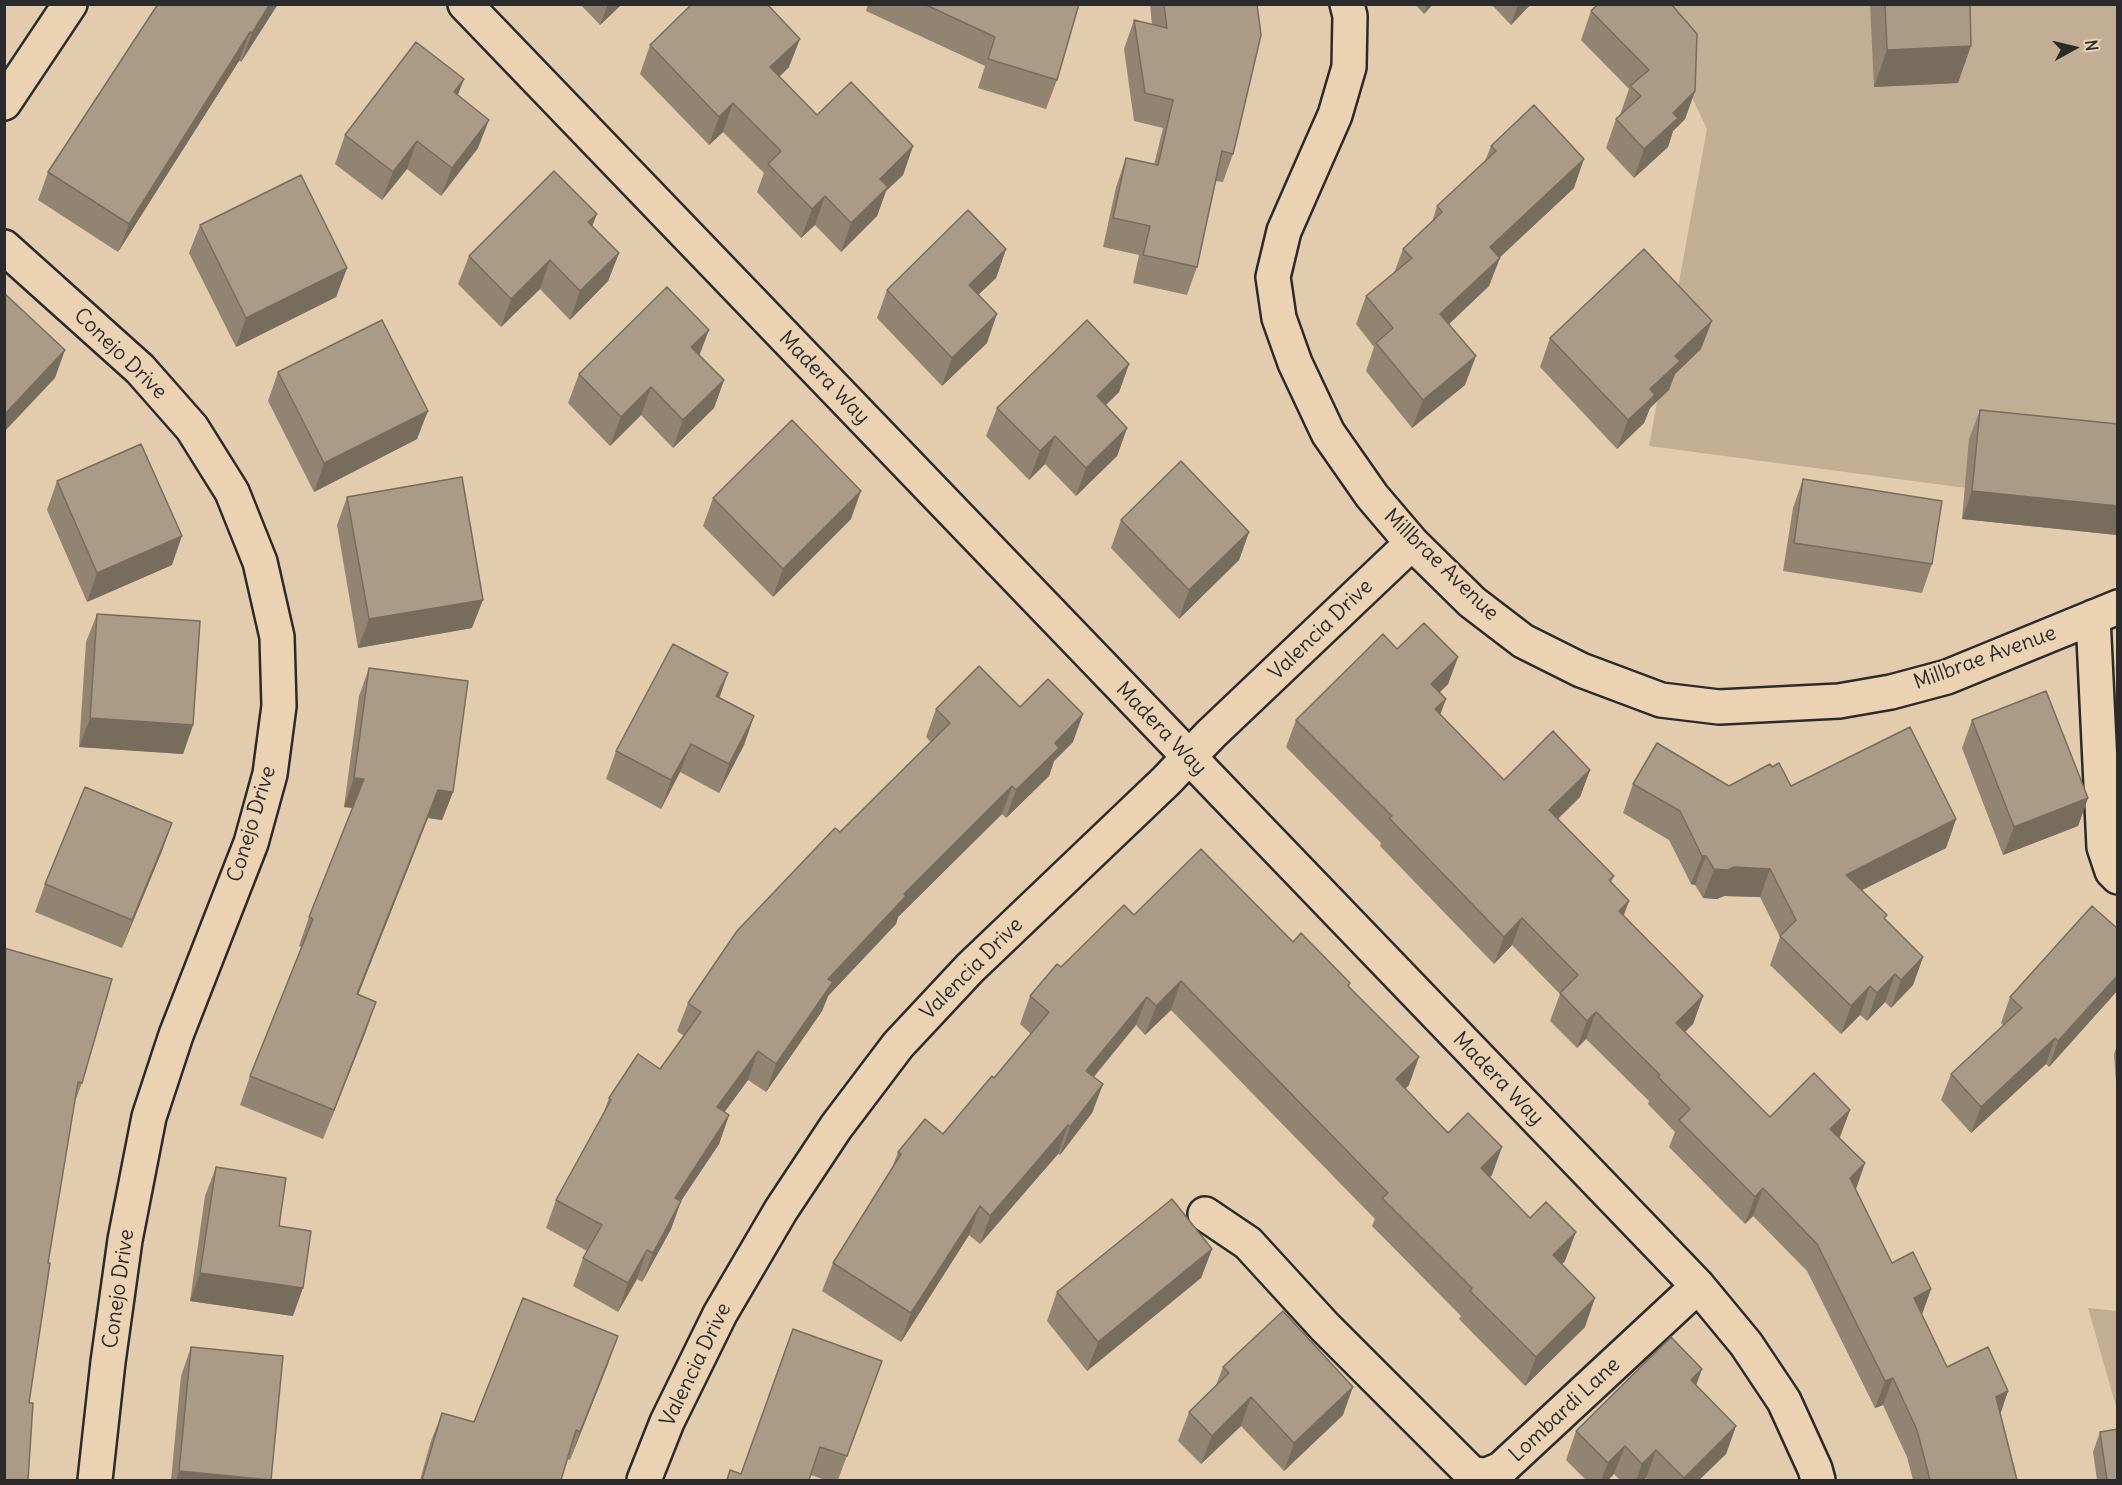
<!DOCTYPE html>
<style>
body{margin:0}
#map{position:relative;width:2122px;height:1485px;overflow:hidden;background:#e3cbae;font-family:Delius,sans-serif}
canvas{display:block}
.frame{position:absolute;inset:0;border:6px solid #2b2b2b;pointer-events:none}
.north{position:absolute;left:2044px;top:18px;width:60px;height:60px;-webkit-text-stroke:4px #ebd2b3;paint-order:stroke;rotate:82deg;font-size:16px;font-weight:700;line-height:24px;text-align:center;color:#2b2b2b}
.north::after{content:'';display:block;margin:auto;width:21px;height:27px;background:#2b2b2b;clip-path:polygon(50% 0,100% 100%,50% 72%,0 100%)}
</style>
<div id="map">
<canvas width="2122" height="1485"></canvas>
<div class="frame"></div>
<div class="north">N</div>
</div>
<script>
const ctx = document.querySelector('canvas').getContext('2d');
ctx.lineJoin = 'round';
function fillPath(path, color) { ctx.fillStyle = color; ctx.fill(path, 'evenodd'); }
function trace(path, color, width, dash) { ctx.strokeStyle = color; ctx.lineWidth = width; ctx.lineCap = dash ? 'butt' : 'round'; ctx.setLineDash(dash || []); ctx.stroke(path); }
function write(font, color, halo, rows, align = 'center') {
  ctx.font = font + ' Delius,sans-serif'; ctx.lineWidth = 5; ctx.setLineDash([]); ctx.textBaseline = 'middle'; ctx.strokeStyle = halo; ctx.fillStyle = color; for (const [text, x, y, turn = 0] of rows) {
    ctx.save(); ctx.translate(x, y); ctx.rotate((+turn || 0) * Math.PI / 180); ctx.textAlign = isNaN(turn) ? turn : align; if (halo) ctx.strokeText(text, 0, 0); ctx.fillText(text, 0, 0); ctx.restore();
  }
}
fillPath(new Path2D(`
 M 1648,5 L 2117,5 L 2117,508 L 1649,446 L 1707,129 Z
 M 2088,1308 L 2117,1311 L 2117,1410 Z`), '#c1ae95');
const minor = new Path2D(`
 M 465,4 L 1698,1286 L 1746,1344 L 1784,1401 L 1815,1469 L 1818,1480
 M 1347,4 L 1350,16 L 1349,67 L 1335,115 L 1284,231 L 1273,277 L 1279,318 L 1295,363 L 1328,433 L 1372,496 L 1412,543 L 1472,602 L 1523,641 L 1581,670 L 1661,700 L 1719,707 L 1839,701 L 1891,692 L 1947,677 L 2118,607
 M 4,103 L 70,4
 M 4,247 L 140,369 L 192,428 L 232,492 L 260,562 L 277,637 L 279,706 L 270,774 L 251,843 L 176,1035 L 149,1117 L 125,1240 L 108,1362 L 95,1480
 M 2093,617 L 2104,847 L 2112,871 L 2118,877
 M 1205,1214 L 1248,1243 L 1325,1327 L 1472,1474 L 1487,1475 L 1501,1469 L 1698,1286
 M 644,1480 L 667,1422 L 720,1314 L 781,1210 L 836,1127 L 898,1045 L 970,968 L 1166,781 L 1211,734 L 1412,543`);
trace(minor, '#2b2b2b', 38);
trace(minor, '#ebd2b3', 33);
fillPath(new Path2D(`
 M 278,4 L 241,62 L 239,61 L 118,252 L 38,200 L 48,172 Z
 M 580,4 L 622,4 L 600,25 Z
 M 868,4 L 1079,4 L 1057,80 L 1046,109 L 978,88 L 985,66 L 866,11 Z
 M 1150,4 L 1257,4 L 1233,154 L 1223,182 L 1216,181 L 1197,267 L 1187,295 L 1133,283 L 1139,255 L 1103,247 L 1116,187 L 1126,158 L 1154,165 L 1163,128 L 1134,121 L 1124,49 L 1134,20 L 1152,25 Z
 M 1415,4 L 1433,4 L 1424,14 Z
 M 1491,4 L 1531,4 L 1511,25 Z
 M 1870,4 L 1970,4 L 1958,83 L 1874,87 Z
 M 1591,11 L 1695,91 L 1685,119 L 1673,131 L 1668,147 L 1634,178 L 1606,148 L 1616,119 L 1620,115 L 1629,89 L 1581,40 Z
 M 650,45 L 789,67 L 779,77 L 817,115 L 913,146 L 903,175 L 886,191 L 877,216 L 841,252 L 815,225 L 801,238 L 757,192 L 764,173 L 723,132 L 709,145 L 640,74 Z
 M 458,95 L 478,148 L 441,196 L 407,169 L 382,200 L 335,164 L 345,135 Z
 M 1491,146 L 1574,188 L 1499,257 L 1489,286 L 1449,324 L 1465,385 L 1412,428 L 1366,371 L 1374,347 L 1356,324 L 1366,296 L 1394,273 L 1403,249 L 1432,222 L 1437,206 L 1485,161 Z
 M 200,225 L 347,268 L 336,297 L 236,347 L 189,253 Z
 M 592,226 L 619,253 L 608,281 L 570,320 L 540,289 L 501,327 L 458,284 L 469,256 Z
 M 1006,249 L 996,278 L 978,295 L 987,343 L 942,386 L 877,318 L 887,290 Z
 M 1550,338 L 1701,349 L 1675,374 L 1669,390 L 1650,408 L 1644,423 L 1617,449 L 1540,367 Z
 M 700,355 L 724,380 L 714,408 L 673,448 L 641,415 L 610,446 L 568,403 L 579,374 Z
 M 1129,364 L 1119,392 L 1106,405 L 1127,428 L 1117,456 L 1076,496 L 1045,464 L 1029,480 L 986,436 L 997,408 Z
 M 278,372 L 417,439 L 314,492 L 268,401 Z
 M 1980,410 L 2118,424 L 2118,533 L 2117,535 L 1962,519 L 1969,439 Z
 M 1803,479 L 1932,564 L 1922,593 L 1783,571 L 1793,508 Z
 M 57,481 L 172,565 L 87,602 L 47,510 Z
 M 347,497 L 472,628 L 358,648 L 337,525 Z
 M 713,498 L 851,519 L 773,597 L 703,526 Z
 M 1121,520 L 1249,532 L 1239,560 L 1179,619 L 1111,548 Z
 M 97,614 L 193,725 L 183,754 L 79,747 L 86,642 Z
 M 1397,649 L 1458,657 L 1448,684 L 1439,693 L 1440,715 L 1504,780 L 1590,770 L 1580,797 L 1558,819 L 1614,876 L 1611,882 L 1629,901 L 1623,916 L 1703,996 L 1693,1024 L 1685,1032 L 1770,1117 L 1850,1110 L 1839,1138 L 1865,1163 L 1856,1189 L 1892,1263 L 1931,1289 L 1922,1314 L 1947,1367 L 2008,1391 L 2000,1414 L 2017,1480 L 1913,1480 L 1907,1457 L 1883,1405 L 1875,1408 L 1807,1271 L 1753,1216 L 1745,1224 L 1669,1147 L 1675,1132 L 1648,1104 L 1649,1101 L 1586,1039 L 1577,1048 L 1550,1021 L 1560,994 L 1512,945 L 1494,964 L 1380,846 L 1381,843 L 1286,747 L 1296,720 Z
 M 369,668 L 453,792 L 442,820 L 428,818 L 358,995 L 366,1031 L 323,1139 L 240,1105 L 250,1076 L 302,947 L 299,946 L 309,917 L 353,808 L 344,807 L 359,696 Z
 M 719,698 L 754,716 L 744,745 L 719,793 L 680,772 L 661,809 L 606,779 L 616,751 Z
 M 1020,707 L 1073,742 L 1054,761 L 1049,776 L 1006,818 L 1002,814 L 898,917 L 896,924 L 828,996 L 822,1011 L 766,1092 L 748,1080 L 724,1112 L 729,1115 L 719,1144 L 681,1201 L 671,1229 L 642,1282 L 637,1279 L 618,1312 L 573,1286 L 583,1258 L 587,1251 L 546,1228 L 556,1200 L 602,1117 L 609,1098 L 660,1069 L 684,1036 L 677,1031 L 688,1003 L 840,832 L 931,742 L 926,737 L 936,709 Z
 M 1972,720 L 2088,798 L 2078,826 L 2003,855 L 1962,748 Z
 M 1772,767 L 1791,786 L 1956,819 L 1946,848 L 1862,890 L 1886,920 L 1923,957 L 1913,985 L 1891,1008 L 1885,1002 L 1867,1021 L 1860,1015 L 1841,1034 L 1770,965 L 1780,937 L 1760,897 L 1724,896 L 1717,899 L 1703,898 L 1695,885 L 1691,884 L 1669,840 L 1623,813 L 1633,784 L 1729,786 Z
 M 172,823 L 162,851 L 122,948 L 35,912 L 45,884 Z
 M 1134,915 L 1293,942 L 1349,987 L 1409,1085 L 1405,1089 L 1492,1175 L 1490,1177 L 1565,1261 L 1562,1264 L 1585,1327 L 1525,1386 L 1459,1319 L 1461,1316 L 1372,1226 L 1375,1219 L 1171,1010 L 1145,1035 L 1136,1025 L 1094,1077 L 1103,1084 L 1092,1113 L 1060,1155 L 1058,1154 L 980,1244 L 969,1235 L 901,1342 L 822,1291 L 833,1263 L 892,1168 L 898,1152 L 943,1134 L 994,1078 L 1031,1034 L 1020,1024 L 1030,996 L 1061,967 Z
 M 2118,929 L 2118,990 L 2049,1067 L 2046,1064 L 1971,1133 L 1941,1100 L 1951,1074 L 2004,1026 L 2001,1023 L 2010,997 Z
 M 4,948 L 82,1083 L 74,1104 L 48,1263 L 29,1403 Z
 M 2118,1043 L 2118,1110 L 2114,1054 Z
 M 216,1167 L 279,1226 L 293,1316 L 190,1301 L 205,1196 Z
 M 1212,1249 L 1201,1278 L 1087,1371 L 1047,1321 L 1057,1292 Z
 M 191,1347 L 271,1480 L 171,1480 L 181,1376 Z
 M 882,1361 L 838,1480 L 825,1480 L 811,1475 L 741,1474 Z
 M 608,1364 L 570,1460 L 567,1459 L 561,1480 L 420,1480 L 431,1441 L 442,1413 L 474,1422 Z
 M 1223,1367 L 1343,1415 L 1284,1471 L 1241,1426 L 1201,1464 L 1178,1441 L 1189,1412 L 1216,1385 Z
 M 1696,1385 L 1736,1426 L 1726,1454 L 1699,1480 L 1648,1480 L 1646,1478 L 1644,1480 L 1620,1480 L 1614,1474 L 1608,1480 L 1586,1480 L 1566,1460 L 1576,1431 Z
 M 2100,1432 L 2118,1480 L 2097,1480 L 2093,1452 Z`), '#938472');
fillPath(new Path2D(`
 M 270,4 L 278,4 L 241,62 L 252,33 Z
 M 608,4 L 622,4 L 600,25 Z
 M 1428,4 L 1433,4 L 1424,14 Z
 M 1518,4 L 1531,4 L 1511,25 Z
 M 250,32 L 239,61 L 118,252 L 129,224 Z
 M 800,39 L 789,67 L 760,96 L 770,67 Z
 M 1971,46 L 1958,83 L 1874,87 L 1887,50 Z
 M 464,79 L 453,108 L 454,92 Z
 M 1695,91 L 1685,119 L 1673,131 L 1668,147 L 1634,178 L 1644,149 L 1673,113 Z
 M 733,103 L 723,132 L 709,145 L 719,117 Z
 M 489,120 L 478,148 L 441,196 L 452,168 Z
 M 417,141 L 407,169 L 382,200 L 393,172 Z
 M 913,146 L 903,175 L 886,191 L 877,216 L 841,252 L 851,223 L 880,179 Z
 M 1584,159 L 1574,188 L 1480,276 L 1490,247 Z
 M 825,196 L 815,225 L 801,238 L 812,209 Z
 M 597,214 L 586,242 L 588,222 Z
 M 1006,249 L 996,278 L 958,314 L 969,285 Z
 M 619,253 L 608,281 L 570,320 L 580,291 Z
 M 1500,258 L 1489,286 L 1430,342 L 1440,314 Z
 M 550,260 L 540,289 L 501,327 L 511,299 Z
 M 347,268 L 336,297 L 236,347 L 246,318 Z
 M 997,314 L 987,343 L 942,386 L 952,358 Z
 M 1712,321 L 1701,349 L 1675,374 L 1669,390 L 1650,408 L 1644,423 L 1617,449 L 1628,420 L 1650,389 L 1675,356 Z
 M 709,330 L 698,359 L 691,347 Z
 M 65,350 L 55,378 L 4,432 L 4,415 Z
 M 1476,356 L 1465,385 L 1412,428 L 1423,400 Z
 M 1129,364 L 1119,392 L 1086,424 L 1097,396 Z
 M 724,380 L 714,408 L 673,448 L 683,420 Z
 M 651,387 L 641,415 L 610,446 L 621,417 Z
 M 428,411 L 417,439 L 314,492 L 324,463 Z
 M 1127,428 L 1117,456 L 1076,496 L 1086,468 Z
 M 1055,436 L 1045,464 L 1029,480 L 1040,451 Z
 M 861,491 L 851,519 L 773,597 L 783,569 Z
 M 1972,491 L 2118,506 L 2118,533 L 2117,535 L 1962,519 Z
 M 1249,532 L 1239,560 L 1179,619 L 1189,590 Z
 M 182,536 L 172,565 L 87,602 L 97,573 Z
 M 483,600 L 472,628 L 358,648 L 369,619 Z
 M 1458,657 L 1448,684 L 1421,711 L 1431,684 Z
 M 728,673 L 718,702 L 716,696 Z
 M 1446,699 L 1436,726 L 1435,709 Z
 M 1083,714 L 1073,742 L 1054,761 L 1049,776 L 1006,818 L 1016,790 L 1055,743 Z
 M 754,716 L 744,745 L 719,793 L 729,764 Z
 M 90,718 L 193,725 L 183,754 L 79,747 Z
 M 691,744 L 680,772 L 661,809 L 671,780 Z
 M 1590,770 L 1580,797 L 1539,837 L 1549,810 Z
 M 354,778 L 364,779 L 354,808 L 344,807 Z
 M 1012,786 L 1002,814 L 898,917 L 896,924 L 828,996 L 822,1011 L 766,1092 L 776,1064 L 828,979 L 904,894 Z
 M 438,790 L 453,792 L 442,820 L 428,818 L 347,1023 L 357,994 Z
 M 2088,798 L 2078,826 L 2003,855 L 2014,827 Z
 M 1956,819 L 1946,848 L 1836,903 L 1846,875 Z
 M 172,823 L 162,851 L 122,948 L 132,920 Z
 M 1702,856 L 1706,856 L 1695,885 L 1691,884 Z
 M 1734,867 L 1770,869 L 1760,897 L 1724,896 L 1717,899 L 1703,898 L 1714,869 Z
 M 1629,901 L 1619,928 L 1619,911 Z
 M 1522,918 L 1512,945 L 1494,964 L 1504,937 Z
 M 1923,957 L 1913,985 L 1891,1008 L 1901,980 Z
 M 1895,974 L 1885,1002 L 1867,1021 L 1877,993 Z
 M 2118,975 L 2118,990 L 2049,1067 L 2058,1041 Z
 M 1181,981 L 1171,1010 L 1145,1035 L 1156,1006 Z
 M 1870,986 L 1860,1015 L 1841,1034 L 1851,1006 Z
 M 1703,996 L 1693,1024 L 1666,1050 L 1676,1023 Z
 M 1147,997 L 1136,1025 L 1075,1099 L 1086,1071 Z
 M 376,1002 L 366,1031 L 323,1139 L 334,1110 Z
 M 1596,1012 L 1586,1039 L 1577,1048 L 1587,1021 Z
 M 2055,1038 L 2046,1064 L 1971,1133 L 1981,1107 Z
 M 758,1051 L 748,1080 L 707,1136 L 717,1107 Z
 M 1419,1057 L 1409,1085 L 1386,1108 L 1396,1079 Z
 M 1103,1084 L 1092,1113 L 1060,1155 L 1070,1127 Z
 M 1850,1110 L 1840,1137 L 1820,1156 L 1830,1129 Z
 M 729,1115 L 719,1144 L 664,1226 L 675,1198 Z
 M 1068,1125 L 1058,1154 L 980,1244 L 990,1216 Z
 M 1502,1147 L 1492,1175 L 1471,1196 L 1481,1168 Z
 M 1865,1163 L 1855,1191 L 1850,1178 Z
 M 1763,1188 L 1753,1216 L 1745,1224 L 1755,1197 Z
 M 681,1201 L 671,1229 L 642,1282 L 653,1253 Z
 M 980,1206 L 969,1235 L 901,1342 L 911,1313 Z
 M 1576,1232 L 1565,1261 L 1543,1283 L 1553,1255 Z
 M 1212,1249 L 1201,1278 L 1087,1371 L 1098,1342 Z
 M 647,1250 L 637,1279 L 618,1312 L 628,1283 Z
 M 200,1273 L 303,1288 L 293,1316 L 190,1301 Z
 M 1931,1289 L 1921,1317 L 1914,1298 Z
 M 1595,1298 L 1585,1327 L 1525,1386 L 1536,1357 Z
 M 618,1336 L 608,1364 L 570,1460 L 580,1432 Z
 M 1702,1369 L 1692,1397 L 1691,1380 Z
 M 1893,1378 L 1883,1405 L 1875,1408 L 1885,1381 Z
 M 1353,1387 L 1343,1415 L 1284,1471 L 1294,1443 Z
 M 2008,1391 L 1999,1418 L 1996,1397 Z
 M 1251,1397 L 1241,1426 L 1201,1464 L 1212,1436 Z
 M 1736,1426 L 1726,1454 L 1699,1480 L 1683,1480 L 1684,1478 Z
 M 1625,1446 L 1614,1474 L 1608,1480 L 1601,1480 L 1608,1463 Z
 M 1656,1450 L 1646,1478 L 1644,1480 L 1636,1480 L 1642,1464 Z
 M 179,1471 L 269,1480 L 176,1480 Z`), '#786c5d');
const building = new Path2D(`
 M 158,4 L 270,4 L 252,33 L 250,32 L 129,224 L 48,172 Z
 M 692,4 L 767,4 L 800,39 L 770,67 L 817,115 L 851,82 L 913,146 L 880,179 L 888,187 L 851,223 L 825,196 L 812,209 L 768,164 L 781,151 L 733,103 L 719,117 L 650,45 Z
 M 924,4 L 1079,4 L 1057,80 L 988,59 L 995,37 Z
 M 1164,4 L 1257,4 L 1261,35 L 1233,154 L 1222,151 L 1197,267 L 1143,255 L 1150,226 L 1113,218 L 1126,158 L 1158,165 L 1173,100 L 1145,93 L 1134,20 L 1167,28 Z
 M 1598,4 L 1671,4 L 1697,34 L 1695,91 L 1673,113 L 1678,118 L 1644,149 L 1616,119 L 1641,96 L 1630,86 L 1649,70 L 1591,11 Z
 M 1885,4 L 1970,4 L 1971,46 L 1887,50 Z
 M 416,42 L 464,79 L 454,92 L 489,120 L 452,168 L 417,141 L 393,172 L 345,135 Z
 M 1534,105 L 1584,159 L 1490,247 L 1500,258 L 1440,314 L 1476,356 L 1423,400 L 1376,343 L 1393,328 L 1366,296 L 1412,258 L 1403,249 L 1442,212 L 1437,206 L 1496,151 L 1491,146 Z
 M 554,171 L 597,214 L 588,222 L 619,253 L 580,291 L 550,260 L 511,299 L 469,256 Z
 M 301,175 L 347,268 L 246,318 L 200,225 Z
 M 968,210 L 1006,249 L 969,285 L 997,314 L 952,358 L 887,290 Z
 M 1644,249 L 1712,321 L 1675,356 L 1680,361 L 1650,389 L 1655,395 L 1628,420 L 1550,338 Z
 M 667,287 L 709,330 L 691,347 L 724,380 L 683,420 L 651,387 L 621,417 L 579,374 Z
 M 4,293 L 65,350 L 4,415 Z
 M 382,320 L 428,411 L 324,463 L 278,372 Z
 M 1087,320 L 1129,364 L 1097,396 L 1127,428 L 1086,468 L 1055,436 L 1040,451 L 997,408 Z
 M 1980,410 L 2118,424 L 2118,506 L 1972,491 Z
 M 792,420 L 861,491 L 783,569 L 713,498 Z
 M 141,444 L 182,536 L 97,573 L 57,481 Z
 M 1181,461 L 1249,532 L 1189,590 L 1121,520 Z
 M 462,477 L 483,600 L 369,619 L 347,497 Z
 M 1803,479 L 1942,501 L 1932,564 L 1794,543 Z
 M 97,614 L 200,621 L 193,725 L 90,718 Z
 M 1424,623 L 1458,657 L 1431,684 L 1446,699 L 1435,709 L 1504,780 L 1553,731 L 1590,770 L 1549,810 L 1614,876 L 1609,880 L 1629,901 L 1619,911 L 1703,996 L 1676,1023 L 1770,1117 L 1814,1073 L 1850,1110 L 1830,1129 L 1865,1163 L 1850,1178 L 1892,1263 L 1913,1252 L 1931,1289 L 1914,1298 L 1947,1367 L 1988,1347 L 2008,1391 L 1996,1397 L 2017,1480 L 1930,1480 L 1917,1430 L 1893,1378 L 1885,1381 L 1817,1244 L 1763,1188 L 1755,1197 L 1679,1120 L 1690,1109 L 1658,1077 L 1660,1075 L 1596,1012 L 1587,1021 L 1560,993 L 1578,975 L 1522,918 L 1504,937 L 1389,818 L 1392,816 L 1296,720 L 1383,634 L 1397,649 Z
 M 673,644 L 728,673 L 716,696 L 754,716 L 729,764 L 691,744 L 671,780 L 616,751 Z
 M 979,666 L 1020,707 L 1048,679 L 1083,714 L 1055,743 L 1059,748 L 1016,790 L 1012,786 L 904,894 L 906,896 L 828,979 L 833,982 L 776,1064 L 758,1051 L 717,1107 L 729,1115 L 675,1198 L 681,1201 L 653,1253 L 647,1250 L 628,1283 L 583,1258 L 602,1225 L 556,1200 L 611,1100 L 609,1098 L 638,1054 L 660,1069 L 701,1012 L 688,1003 L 737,931 L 835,828 L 840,832 L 950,723 L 936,709 Z
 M 369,668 L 468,681 L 453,792 L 438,790 L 357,994 L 376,1002 L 334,1110 L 250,1076 L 313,919 L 309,917 L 364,779 L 354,778 Z
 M 2046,691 L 2088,798 L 2014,827 L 1972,720 Z
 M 1910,727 L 1956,819 L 1846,875 L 1887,915 L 1884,918 L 1923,957 L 1901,980 L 1895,974 L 1877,993 L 1870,986 L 1851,1006 L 1780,936 L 1796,920 L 1770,869 L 1734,867 L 1728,870 L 1714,869 L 1706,856 L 1702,856 L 1680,811 L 1633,784 L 1657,743 L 1729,786 L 1770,764 L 1772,767 L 1779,763 L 1791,786 Z
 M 85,787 L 172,823 L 132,920 L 45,884 Z
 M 1201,849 L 1293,942 L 1301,933 L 1350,983 L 1348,986 L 1419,1057 L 1396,1079 L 1448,1133 L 1468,1113 L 1502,1147 L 1481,1168 L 1530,1218 L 1546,1202 L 1576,1232 L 1553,1255 L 1595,1298 L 1536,1357 L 1470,1291 L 1472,1288 L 1382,1198 L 1388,1193 L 1181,981 L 1156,1006 L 1147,997 L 1086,1071 L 1103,1084 L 1070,1127 L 1068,1125 L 990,1216 L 980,1206 L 911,1313 L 833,1263 L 901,1154 L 898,1152 L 925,1119 L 943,1134 L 992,1076 L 994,1078 L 1049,1012 L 1030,996 L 1057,964 L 1061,967 L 1124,905 L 1134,915 Z
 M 2092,906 L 2118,929 L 2118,975 L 2058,1041 L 2055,1038 L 1981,1107 L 1951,1074 L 2022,1008 L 2010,997 Z
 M 4,948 L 112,979 L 82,1083 L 78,1082 L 48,1263 L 50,1263 L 29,1403 L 33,1403 L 28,1480 L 4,1480 Z
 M 216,1167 L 286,1178 L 279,1226 L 311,1231 L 303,1288 L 200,1273 Z
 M 1172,1199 L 1212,1249 L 1098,1342 L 1057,1292 Z
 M 523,1298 L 618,1336 L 580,1432 L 576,1430 L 561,1480 L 422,1480 L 442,1413 L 474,1422 Z
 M 1283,1311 L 1353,1387 L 1294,1443 L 1251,1397 L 1212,1436 L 1189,1412 L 1229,1373 L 1223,1367 Z
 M 793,1329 L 882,1361 L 847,1456 L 820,1447 L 809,1480 L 727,1480 L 730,1470 L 741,1474 Z
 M 1671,1337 L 1702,1369 L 1691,1380 L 1736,1426 L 1684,1478 L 1656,1450 L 1642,1464 L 1625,1446 L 1608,1463 L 1576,1431 Z
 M 191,1347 L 283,1356 L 271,1480 L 179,1471 Z
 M 2118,1429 L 2118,1480 L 2107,1480 L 2100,1432 Z`);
fillPath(building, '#ab9a85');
trace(building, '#786c5d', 1.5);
write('21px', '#2b2b2b', '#ebd2b3', [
 ["Conejo Drive",120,354,44],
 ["Madera Way",824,378,46],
 ["Millbrae Avenue",1441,565,44],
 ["Valencia Drive",1321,630,-44],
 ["Millbrae Avenue",1985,658,-20],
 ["Madera Way",1161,729,46],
 ["Conejo Drive",252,824,-73],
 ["Valencia Drive",972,969,-45],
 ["Madera Way",1498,1079,46],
 ["Conejo Drive",119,1289,-82],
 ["Valencia Drive",696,1365,-64],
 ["Lombardi Lane",1565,1410,-43]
]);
</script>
